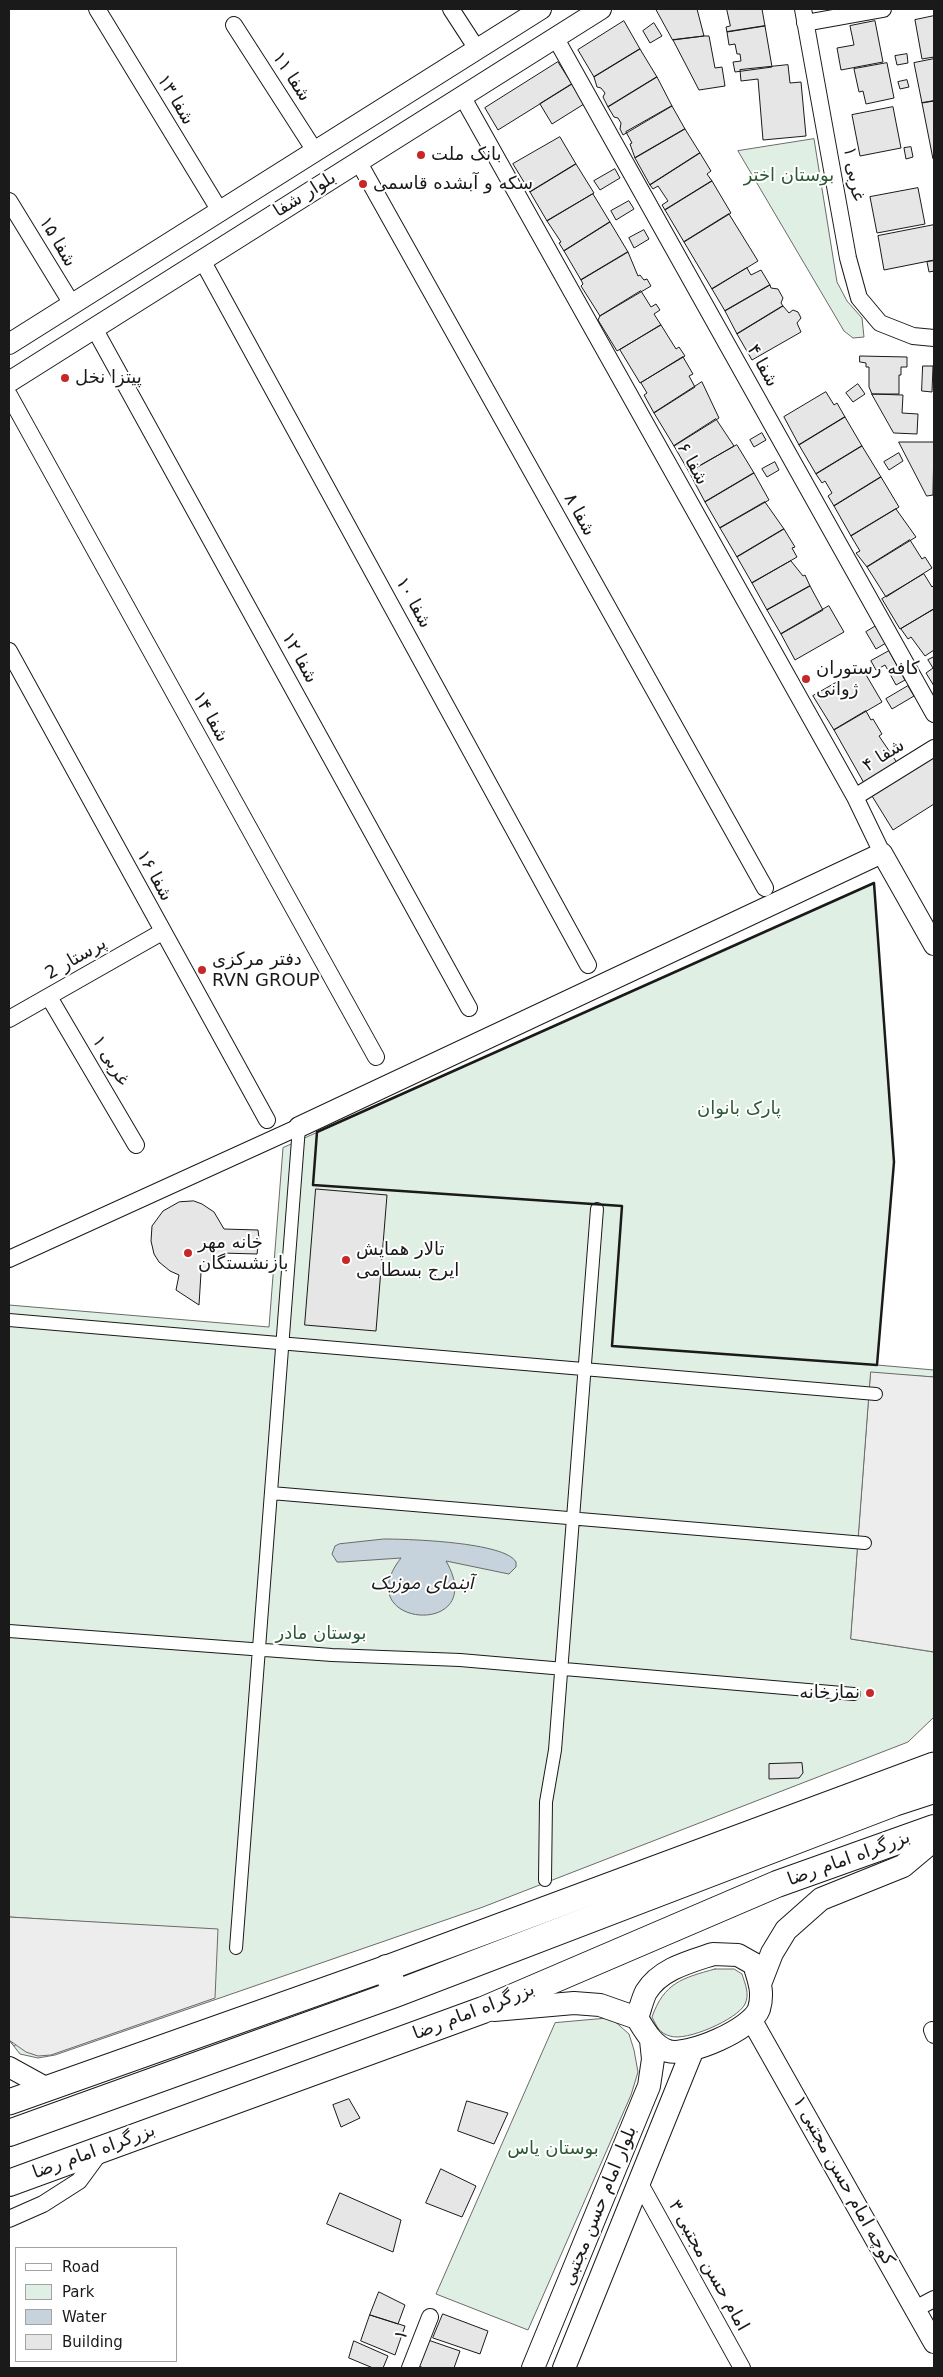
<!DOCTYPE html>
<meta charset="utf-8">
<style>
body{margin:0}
#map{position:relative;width:943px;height:2377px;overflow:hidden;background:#fff;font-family:"DejaVu Sans",sans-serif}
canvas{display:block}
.frame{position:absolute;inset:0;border:10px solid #1a1a1a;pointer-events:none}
.legend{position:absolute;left:15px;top:2247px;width:162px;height:115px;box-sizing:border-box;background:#fff;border:1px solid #a3a3a3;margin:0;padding:6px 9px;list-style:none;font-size:15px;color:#1a1a1a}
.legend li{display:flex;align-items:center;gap:10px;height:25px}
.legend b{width:25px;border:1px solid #a3a3a3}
</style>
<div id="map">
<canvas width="943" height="2377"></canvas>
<div class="frame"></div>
<ul class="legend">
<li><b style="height:6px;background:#fff"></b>Road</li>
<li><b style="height:14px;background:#e0efe3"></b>Park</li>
<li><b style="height:14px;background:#c6d2dc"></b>Water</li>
<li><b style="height:14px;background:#e6e6e6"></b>Building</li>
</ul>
</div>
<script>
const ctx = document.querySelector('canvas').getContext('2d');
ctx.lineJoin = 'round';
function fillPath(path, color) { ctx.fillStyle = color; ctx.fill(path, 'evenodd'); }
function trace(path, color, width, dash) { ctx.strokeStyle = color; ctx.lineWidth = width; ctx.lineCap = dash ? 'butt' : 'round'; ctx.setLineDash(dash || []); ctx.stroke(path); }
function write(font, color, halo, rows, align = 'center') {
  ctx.font = font + ' "DejaVu Sans","Noto Sans Arabic",sans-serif'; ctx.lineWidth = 4; ctx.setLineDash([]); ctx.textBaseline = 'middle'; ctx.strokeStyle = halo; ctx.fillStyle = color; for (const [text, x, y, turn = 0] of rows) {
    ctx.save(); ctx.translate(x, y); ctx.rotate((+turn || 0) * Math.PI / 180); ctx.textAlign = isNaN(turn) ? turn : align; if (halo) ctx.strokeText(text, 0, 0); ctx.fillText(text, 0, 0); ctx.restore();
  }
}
const green = new Path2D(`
 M 814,139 L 837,282 L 847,301 L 862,318 L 864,337 L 853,338 L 844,331 L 738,151 Z
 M 874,883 L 894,1162 L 877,1365 L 934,1370 L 934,1377 L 871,1373 L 851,1639 L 934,1652 L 934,1717 L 908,1742 L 483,1907 L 55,2055 L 38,2058 L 20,2054 L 9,2040 L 14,2046 L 218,1930 L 9,1917 L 9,1305 L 269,1327 L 283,1148 Z
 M 715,1969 L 734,1969 L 742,1974 C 745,1984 750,1994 745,2004 C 738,2019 686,2042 670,2036 C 659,2033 657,2027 652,2017 C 664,1983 682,1978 715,1969 Z
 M 611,2018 L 629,2034 L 634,2050 L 638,2072 L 631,2095 L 528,2330 L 436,2294 L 555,2023 Z`);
fillPath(green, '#e0efe3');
trace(green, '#6a6a6a', 1);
const parking = new Path2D(`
 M 871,1372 L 934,1377 L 934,1652 L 851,1639 Z
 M 9,1917 L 218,1929 L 215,1998 L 51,2055 L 38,2056 L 26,2052 L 9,2040 Z`);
fillPath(parking, '#ededed');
trace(parking, '#6a6a6a', 1);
const water = new Path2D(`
 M 384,1539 C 408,1539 505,1542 516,1562 L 516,1567 L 509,1574 L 504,1573 L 446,1561 C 491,1639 346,1628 401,1558 L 342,1562 L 337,1562 L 332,1554 L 335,1546 L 339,1544 Z`);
fillPath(water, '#c6d2dc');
trace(water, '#6a6a6a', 1);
const building = new Path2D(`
 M 656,9 L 697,9 L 704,36 L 673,40 Z
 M 727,9 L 762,9 L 765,26 L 727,32 L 726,27 L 730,26 Z
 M 934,16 L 934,57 L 922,59 L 915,20 Z
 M 624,21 L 640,49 L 594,77 L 578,50 Z
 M 875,21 L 883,62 L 841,70 L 837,48 L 854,45 L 850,26 Z
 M 654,23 L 662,36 L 650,43 L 643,31 Z
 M 765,26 L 772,67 L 735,72 L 733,62 L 741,61 L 740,54 L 737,54 L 735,44 L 729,45 L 727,32 Z
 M 704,36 L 709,36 L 715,68 L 722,67 L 725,86 L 699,90 L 673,40 Z
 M 640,49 L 657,77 L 608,107 L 603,97 L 605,93 L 601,88 L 597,87 L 594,77 Z
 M 907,54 L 908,63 L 897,65 L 895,56 Z
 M 934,59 L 934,101 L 922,103 L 914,63 Z
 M 558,62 L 572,84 L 498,130 L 485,108 Z
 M 887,63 L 894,98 L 866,104 L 863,91 L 859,92 L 854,69 Z
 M 788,65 L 790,83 L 801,82 L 806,136 L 763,140 L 758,79 L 741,81 L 740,70 Z
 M 657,77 L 672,106 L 623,135 L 620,129 L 621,123 L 618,118 L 614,117 L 608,107 Z
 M 907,80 L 909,87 L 900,89 L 898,82 Z
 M 572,84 L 584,104 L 552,124 L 540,104 Z
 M 934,101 L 934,158 L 933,159 L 922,103 Z
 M 672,106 L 685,129 L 635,158 L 630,144 L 632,143 L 626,132 Z
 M 893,107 L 901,148 L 860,156 L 852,115 Z
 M 685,129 L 700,153 L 650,185 L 635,158 Z
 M 560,137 L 576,164 L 530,192 L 513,164 Z
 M 911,147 L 913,157 L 906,159 L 904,148 Z
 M 700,153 L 711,171 L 707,174 L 712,181 L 665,210 L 662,205 L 668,201 L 658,186 L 653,189 L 650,185 Z
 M 576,164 L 594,193 L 547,221 L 530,192 Z
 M 615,169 L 620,178 L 600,190 L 594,181 Z
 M 712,181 L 731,213 L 684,242 L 665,210 Z
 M 918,188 L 925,224 L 877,233 L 870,197 Z
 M 593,194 L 610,222 L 564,251 L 559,243 L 561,242 L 547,221 Z
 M 629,201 L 634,209 L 616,220 L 611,211 Z
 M 729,214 L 758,261 L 712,289 L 684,242 Z
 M 610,222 L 628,252 L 581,280 L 564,251 Z
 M 934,225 L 934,260 L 884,270 L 878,236 Z
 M 644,230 L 649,239 L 634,248 L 629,238 Z
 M 628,252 L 638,276 L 640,275 L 644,280 L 647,279 L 651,286 L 600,316 L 581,286 L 583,284 L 581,280 Z
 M 934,261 L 934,274 L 934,271 L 929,272 L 927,262 Z
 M 747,268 L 751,275 L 761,270 L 770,285 L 725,311 L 712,289 Z
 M 770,285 L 771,288 L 778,289 L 783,298 L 781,303 L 783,306 L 737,334 L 725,311 Z
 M 641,291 L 651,307 L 656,304 L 660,310 L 654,314 L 661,325 L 617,351 L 598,320 L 600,316 Z
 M 783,306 L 789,313 L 793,310 L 798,312 L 801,318 L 797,323 L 801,332 L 752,360 L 737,334 Z
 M 661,325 L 676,349 L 679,347 L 685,356 L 640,383 L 620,350 Z
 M 860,356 L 907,357 L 907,367 L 901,367 L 901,375 L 899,375 L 899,394 L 872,394 L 869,387 L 869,367 L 866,367 L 866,363 L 860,362 Z
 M 683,357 L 693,374 L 689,376 L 695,387 L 654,413 L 644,395 L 647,393 L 641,383 Z
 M 923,366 L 933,366 L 932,392 L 922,391 Z
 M 702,382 L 719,418 L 674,446 L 654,413 Z
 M 858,384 L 865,394 L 853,402 L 846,393 Z
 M 826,392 L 834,405 L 837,403 L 845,417 L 799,445 L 784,417 Z
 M 872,394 L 903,395 L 902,413 L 918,414 L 917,434 L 894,433 Z
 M 845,417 L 862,446 L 816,474 L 799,445 Z
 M 716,419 L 734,446 L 689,472 L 674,446 Z
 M 762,433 L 766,440 L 754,447 L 750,440 Z
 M 899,442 L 934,442 L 933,495 L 927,496 Z
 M 737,445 L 754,473 L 705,502 L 689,472 Z
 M 862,446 L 881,477 L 834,506 L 828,496 L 832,493 L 825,481 L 822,483 L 816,474 Z
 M 899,453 L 903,461 L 889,470 L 884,462 Z
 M 775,462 L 779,470 L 767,477 L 762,469 Z
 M 754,473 L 769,500 L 720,528 L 705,502 Z
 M 881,477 L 899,507 L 851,536 L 834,506 Z
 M 765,502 L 784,529 L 737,557 L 720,528 Z
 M 896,509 L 916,537 L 867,567 L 856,553 L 860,551 L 851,536 Z
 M 784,529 L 795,547 L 792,548 L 797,557 L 752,583 L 737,557 Z
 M 910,540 L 922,559 L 925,557 L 932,568 L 886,597 L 867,567 Z
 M 791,561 L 803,576 L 805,575 L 810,586 L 767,610 L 752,583 Z
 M 924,574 L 932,587 L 934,585 L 934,609 L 900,629 L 882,599 Z
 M 810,586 L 823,610 L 781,634 L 767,610 Z
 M 829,606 L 844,632 L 795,660 L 781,634 Z
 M 934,609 L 934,650 L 925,656 L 911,637 L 908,639 L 901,629 Z
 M 876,626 L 886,643 L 876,649 L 866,632 Z
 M 889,651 L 905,680 L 896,685 L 885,665 L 876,670 L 871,661 Z
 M 934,657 L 934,686 L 926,673 L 933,668 L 928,660 Z
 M 862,668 L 882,702 L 834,730 L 813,696 Z
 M 908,686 L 914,696 L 892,709 L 886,699 Z
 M 866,711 L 871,720 L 873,719 L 882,734 L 879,736 L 898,764 L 864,783 L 834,730 Z
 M 934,756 L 934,804 L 893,830 L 872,796 Z
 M 316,1189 L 387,1195 L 376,1331 L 305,1325 Z
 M 194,1201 L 202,1204 L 214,1212 L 224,1229 L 258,1230 L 259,1238 L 257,1254 L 222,1253 L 212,1267 L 201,1273 L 199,1305 L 176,1290 L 179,1275 L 170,1271 L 159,1262 L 154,1254 L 151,1241 L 152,1226 L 163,1211 L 179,1202 Z
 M 802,1763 L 803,1773 L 799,1778 L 769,1779 L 769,1764 Z
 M 349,2099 L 360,2118 L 341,2127 L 333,2105 Z
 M 467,2101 L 508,2113 L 494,2144 L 458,2131 Z
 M 441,2169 L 476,2186 L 462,2217 L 426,2203 Z
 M 340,2193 L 401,2220 L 393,2252 L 327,2224 Z
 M 379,2292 L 405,2305 L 398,2324 L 370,2315 Z
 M 443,2314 L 488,2331 L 480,2354 L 433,2338 Z
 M 370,2315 L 405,2326 L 395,2355 L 361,2341 Z
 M 428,2340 L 460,2351 L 454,2368 L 424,2368 L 418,2366 Z
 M 354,2341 L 388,2356 L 383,2368 L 373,2368 L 349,2358 Z`);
fillPath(building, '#e6e6e6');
trace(building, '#1a1a1a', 1);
const pedestrian = new Path2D(`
 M 9,1320 L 876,1394
 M 271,1493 L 865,1543
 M 9,1631 L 332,1655 L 460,1660 L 854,1694
 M 545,1880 L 546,1802 L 555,1750 L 597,1209
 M 236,1948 L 299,1127`);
const minor = new Path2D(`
 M 97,9 L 220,211
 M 451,9 L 477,49
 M 803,9 L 848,258 L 859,298 L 880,323 L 913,336 L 934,338
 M 805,23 L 883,9
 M 234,25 L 315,151
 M 555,37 L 934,714
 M 462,96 L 855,797 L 882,853
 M 358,161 L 765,888
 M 9,201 L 72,304
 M 202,260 L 588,965
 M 94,328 L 469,1008
 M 9,395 L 376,1057
 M 9,651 L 267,1120
 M 855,797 L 934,748
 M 49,997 L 136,1145
 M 9,1019 L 162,932
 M 9,1259 L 299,1127
 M 932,2030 L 934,2035
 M 639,2182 L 742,2368
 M 9,2219 L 43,2204 L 79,2181 L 101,2151
 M 915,2309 L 934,2299
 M 410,2368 L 430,2317`);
const tertiary = new Path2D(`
 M 9,344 L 541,9
 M 9,382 L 601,9
 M 299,1127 L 882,853 L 934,945
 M 751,2019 L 934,2343
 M 9,2067 L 49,2089`);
const secondary = new Path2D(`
 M 713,1954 L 738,1955 L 754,1964 C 759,1981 764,1992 759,2009 C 752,2029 688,2057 668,2051 C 653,2046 645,2031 637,2018 C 640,2010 642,2000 646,1992 C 660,1969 689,1962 713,1954 Z
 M 760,1984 L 772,1953 L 786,1930 L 821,1899 L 903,1866 L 934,1840
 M 494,2010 L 574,2003 L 600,2005 L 637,2018
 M 533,2368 L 649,2086 L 653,2059 L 651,2040
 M 564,2368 L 693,2049`);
const primary = new Path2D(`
 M 9,2102 L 387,1968 L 934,1765`);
const trunk = new Path2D(`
 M 387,1968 L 395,1994
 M 9,2133 L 395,1994 L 894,1803 L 934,1790
 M 9,2183 L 483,2010 L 777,1884 L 934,1828`);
trace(pedestrian, '#1a1a1a', 14);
trace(minor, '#1a1a1a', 18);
trace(tertiary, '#1a1a1a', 22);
trace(secondary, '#1a1a1a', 24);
trace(primary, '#1a1a1a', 27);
trace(trunk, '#1a1a1a', 28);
trace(pedestrian, '#fff', 12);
trace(minor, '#fff', 16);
trace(tertiary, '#fff', 20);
trace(secondary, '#fff', 22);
trace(primary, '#fff', 25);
trace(trunk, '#fff', 26);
trace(new Path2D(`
 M 874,883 L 894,1162 L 877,1365 L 612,1346 L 622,1206 L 313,1185 L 317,1132 Z`), '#1a1a1a', 2.5);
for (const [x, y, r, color] of [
 [421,155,5,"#c62828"],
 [363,184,5,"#c62828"],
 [65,378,5,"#c62828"],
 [806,679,5,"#c62828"],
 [202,970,5,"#c62828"],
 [188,1253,5,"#c62828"],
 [346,1260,5,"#c62828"],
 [870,1693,5,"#c62828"]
]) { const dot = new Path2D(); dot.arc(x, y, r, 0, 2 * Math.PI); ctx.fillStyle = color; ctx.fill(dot); trace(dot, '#fff', 2); }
write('18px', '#1a1a1a', '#fff', [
 ["شفا ۱۱",291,77,57],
 ["شفا ۱۳",175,100,59],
 ["غربی ۱",853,174,80],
 ["بلوار شفا",305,195,-32],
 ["شفا ۱۵",57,242,59],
 ["شفا ۴",762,366,61],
 ["شفا ۶",692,464,61],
 ["شفا ۸",579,515,61],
 ["شفا ۱۰",413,603,61],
 ["شفا ۱۲",299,658,61],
 ["شفا ۱۴",210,717,61],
 ["شفا ۴",884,756,-32],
 ["شفا ۱۶",154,876,61],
 ["پرستار 2",76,959,-30],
 ["۱ غربی",110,1061,59],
 ["بزرگراه امام رضا",849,1859,-20],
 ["بزرگراه امام رضا",474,2012,-21],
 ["بزرگراه امام رضا",94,2152,-20],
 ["کوچه امام حسن مجتبی ۱",843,2181,61],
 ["بلوار امام حسن مجتبی",600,2206,-68],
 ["امام حسن مجتبی ۳",708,2266,61],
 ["۱",402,2335,-68]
]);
write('18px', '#1a1a1a', '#fff', [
 ["بانک ملت",431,155],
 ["سکه و آبشده قاسمی",373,184],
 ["پیتزا نخل",75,378],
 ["کافه رستوران",816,669],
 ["ژوانی",816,690],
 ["دفتر مرکزی",212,960],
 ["RVN GROUP",212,981],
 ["خانه مهر",198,1243],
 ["بازنشستگان",198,1264],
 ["تالار همایش",356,1250],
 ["ایرج بسطامی",356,1271],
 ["نمازخانه",860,1693,"right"]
], 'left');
write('18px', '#2b5a34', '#fff', [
 ["بوستان اختر",789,176],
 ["پارک بانوان",739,1109],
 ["بوستان مادر",321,1634],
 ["بوستان یاس",553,2149]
]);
write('italic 19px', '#1a1a1a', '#fff', [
 ["آبنمای موزیک",422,1584]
]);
</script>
